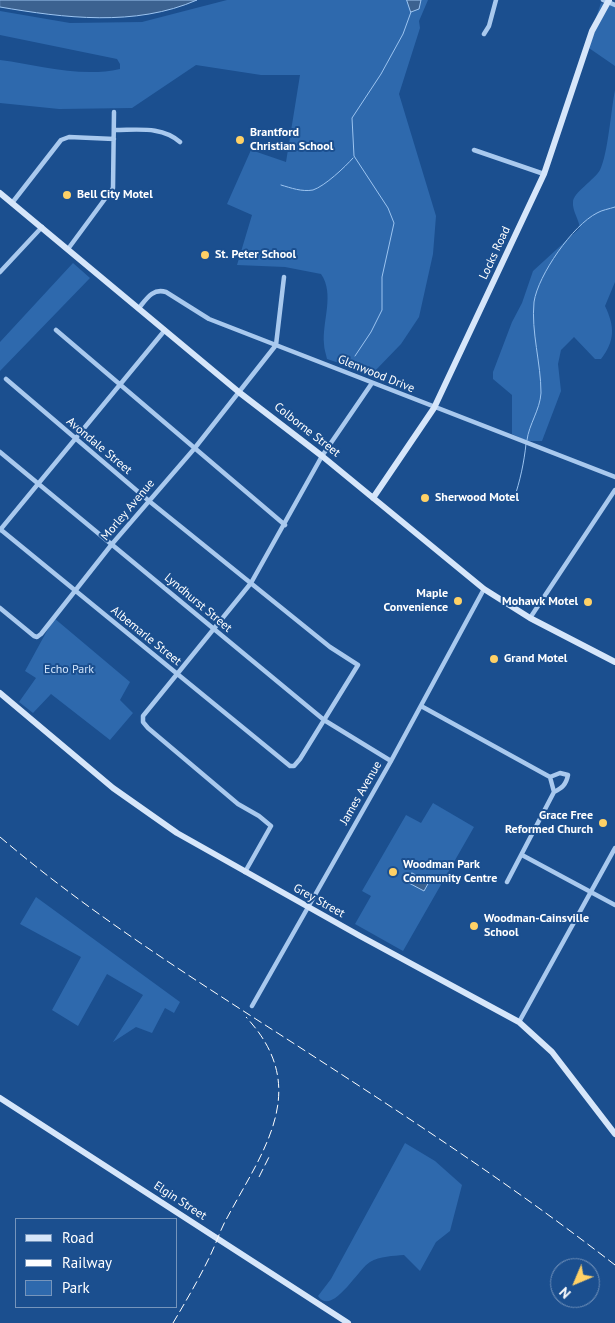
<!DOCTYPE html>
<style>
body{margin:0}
#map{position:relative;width:615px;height:1323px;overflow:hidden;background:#1b4f8f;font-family:"PT Sans",sans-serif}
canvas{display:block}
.legend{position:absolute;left:15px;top:1218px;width:162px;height:90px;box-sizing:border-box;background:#1b4f8f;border:1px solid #7695bc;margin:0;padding:6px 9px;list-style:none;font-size:15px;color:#fff}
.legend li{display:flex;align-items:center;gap:10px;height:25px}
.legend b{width:25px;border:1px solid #7695bc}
.north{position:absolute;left:550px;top:1258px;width:50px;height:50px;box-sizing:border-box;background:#1b4f8f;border:1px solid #7695bc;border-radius:50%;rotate:225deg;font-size:14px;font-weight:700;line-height:20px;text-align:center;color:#fff}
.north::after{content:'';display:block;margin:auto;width:18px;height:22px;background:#ffd166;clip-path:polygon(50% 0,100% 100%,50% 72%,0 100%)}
</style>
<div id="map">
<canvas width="615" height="1323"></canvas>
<ul class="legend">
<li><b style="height:6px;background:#d6e6fa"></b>Road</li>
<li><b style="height:6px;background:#fff"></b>Railway</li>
<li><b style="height:14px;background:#2e69ad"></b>Park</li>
</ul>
<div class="north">N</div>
</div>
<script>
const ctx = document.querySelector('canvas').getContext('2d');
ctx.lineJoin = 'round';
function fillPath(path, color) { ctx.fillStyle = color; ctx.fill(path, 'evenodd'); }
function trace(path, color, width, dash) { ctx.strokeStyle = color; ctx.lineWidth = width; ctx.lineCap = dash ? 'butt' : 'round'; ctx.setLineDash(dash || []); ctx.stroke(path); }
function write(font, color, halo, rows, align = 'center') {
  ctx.font = font + ' "PT Sans",sans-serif'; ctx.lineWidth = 4; ctx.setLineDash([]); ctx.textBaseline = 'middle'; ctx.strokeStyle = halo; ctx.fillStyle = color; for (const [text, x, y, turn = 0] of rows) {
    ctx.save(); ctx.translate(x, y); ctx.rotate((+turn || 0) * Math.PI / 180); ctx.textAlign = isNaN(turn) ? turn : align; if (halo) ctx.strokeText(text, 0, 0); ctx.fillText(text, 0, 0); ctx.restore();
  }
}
fillPath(new Path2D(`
 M 227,0 L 428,0 L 419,21 L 420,28 L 399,94 L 436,216 L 433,254 L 419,317 L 401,344 L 372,374 L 327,359 C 326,354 324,349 324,344 C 322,321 335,294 321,274 L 285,267 L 237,265 L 252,215 L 227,204 L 251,150 L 286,162 L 300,75 L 261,75 L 196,65 L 132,108 L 59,109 L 0,103 L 0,60 C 39,65 80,78 120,69 L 120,64 L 117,59 L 0,35 L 0,11 L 70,23 L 142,22 Z
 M 601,3 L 615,6 L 615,66 L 586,46 Z
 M 615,90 L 615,282 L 605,306 C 615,327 615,341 601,359 L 595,359 L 574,337 L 561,350 L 558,364 L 561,391 L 542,441 L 527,441 L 512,434 L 512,395 L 493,379 L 493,372 L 512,322 L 522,303 L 533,271 L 580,228 C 579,220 572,210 573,202 C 573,193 594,180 600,170 C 608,154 611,110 615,90 Z
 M 73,263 L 90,278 L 0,371 L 0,342 Z
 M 54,618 L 130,682 L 120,700 L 133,713 L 110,740 L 51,694 L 33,713 L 19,702 L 36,678 L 25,671 Z
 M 433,803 L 474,827 L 403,951 L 355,924 L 371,896 L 362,891 L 406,815 L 421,823 Z
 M 36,897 L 180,1002 L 174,1013 L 165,1008 L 152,1033 L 136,1027 L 113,1042 L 143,995 L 107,974 L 78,1026 L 52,1010 L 81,957 L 20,924 Z
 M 405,1143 L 435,1161 L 462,1185 L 450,1231 L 436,1242 L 420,1271 L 404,1255 C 393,1256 380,1256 370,1262 C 358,1269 332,1317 318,1296 L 331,1279 Z`), '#2e69ad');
const water = new Path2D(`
 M 0,0 L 197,0 C 135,27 64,18 0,7 Z
 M 407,0 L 421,0 L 419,9 L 411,12 Z
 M 412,873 L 429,882 L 424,891 L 407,882 Z`);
fillPath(water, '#3c6290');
trace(water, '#9cc4f0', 1);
trace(new Path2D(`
 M 281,185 C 291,188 302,192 313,190 C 325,186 345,167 353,158
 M 355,356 L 371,332 L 382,310 L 382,277 L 394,223 L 388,208 L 354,156 L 352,118 L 381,74 L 403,34 L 411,12
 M 527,440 C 529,424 540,410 541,393 C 541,363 531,332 534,302 C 538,275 573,225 597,213 C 602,210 609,209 615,207
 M 514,499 C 520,481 524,463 526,444`), '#9cc4f0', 1);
trace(new Path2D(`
 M 603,0 L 615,5
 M 484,34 L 489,26 L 496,0
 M 115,130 C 138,130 162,126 180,142
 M 474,150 L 544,174
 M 12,203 L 61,140 L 69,137 L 114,139
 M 68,249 L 113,188 L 114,112
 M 0,272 L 42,227
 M 139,308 C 147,298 153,288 166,292 L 209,319 L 615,477
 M 56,330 L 285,525
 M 0,452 L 324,720 L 391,761
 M 0,529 L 290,766 L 294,766 L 300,759 L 358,665 L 330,647 L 149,501 L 6,379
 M 0,530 L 165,330
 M 0,608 L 34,636 L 37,637 L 41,634 L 112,544 L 194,449 L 276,345 L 284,277
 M 530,618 L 615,490
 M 421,706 L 550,777 L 560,773 L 568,775 C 566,785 562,788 554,792 L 550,777
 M 522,855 L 615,905
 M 245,872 L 271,826 L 259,816 L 238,804 L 148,728 L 143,722 L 143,716 L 251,583 L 322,456 L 372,383
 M 507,882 L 554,792
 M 252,1006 L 391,761 L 484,589
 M 519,1022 L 615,848`), '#a9c9ee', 4.5);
trace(new Path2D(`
 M 0,193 L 240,393 L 322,456 L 484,589 L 530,618 L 615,662
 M 373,498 L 434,408 L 544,174 L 592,31 L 609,0
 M 0,693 L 113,788 L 177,833 L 360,936 L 519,1022 L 552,1052 L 615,1134
 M 0,1098 L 348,1323`), '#d6e6fa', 6);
trace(new Path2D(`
 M 0,837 C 95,918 202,984 307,1052 C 412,1120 516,1188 615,1265
 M 259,1177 L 270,1155
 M 173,1323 C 186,1301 199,1279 210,1256 C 216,1244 220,1230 227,1218 C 264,1149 312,1088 246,1017`), '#fff', 1, [9, 4]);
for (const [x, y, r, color] of [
 [240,140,5,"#ffd166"],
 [67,195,5,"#ffd166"],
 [205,255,5,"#ffd166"],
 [425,498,5,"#ffd166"],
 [458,601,5,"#ffd166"],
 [588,602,5,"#ffd166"],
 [494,659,5,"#ffd166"],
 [603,823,5,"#ffd166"],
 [393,872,5,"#ffd166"],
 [474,926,5,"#ffd166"]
]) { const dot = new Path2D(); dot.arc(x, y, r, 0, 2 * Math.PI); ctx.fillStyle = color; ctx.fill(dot); trace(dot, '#1b4f8f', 2); }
write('bold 12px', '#fff', '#1b4f8f', [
 ["Brantford",250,133],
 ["Christian School",250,147],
 ["Bell City Motel",77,195],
 ["St. Peter School",215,255],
 ["Sherwood Motel",435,498],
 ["Maple",448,594,"right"],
 ["Convenience",448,608,"right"],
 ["Mohawk Motel",578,602,"right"],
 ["Grand Motel",504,659],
 ["Grace Free",593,816,"right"],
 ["Reformed Church",593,830,"right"],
 ["Woodman Park",403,865],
 ["Community Centre",403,879],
 ["Woodman-Cainsville",484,919],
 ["School",484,933]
], 'left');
write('12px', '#fff', '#1b4f8f', [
 ["Locks Road",495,253,-65],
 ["Glenwood Drive",376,374,22],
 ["Colborne Street",307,430,38],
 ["Avondale Street",99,446,40],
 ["Morley Avenue",128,510,-50],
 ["Lyndhurst Street",198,603,40],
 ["Albemarle Street",146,636,39],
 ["James Avenue",361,793,-60],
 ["Grey Street",319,901,29],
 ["Elgin Street",180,1201,33]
]);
write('12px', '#cfe3fa', '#1b4f8f', [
 ["Echo Park",69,670]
]);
</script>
